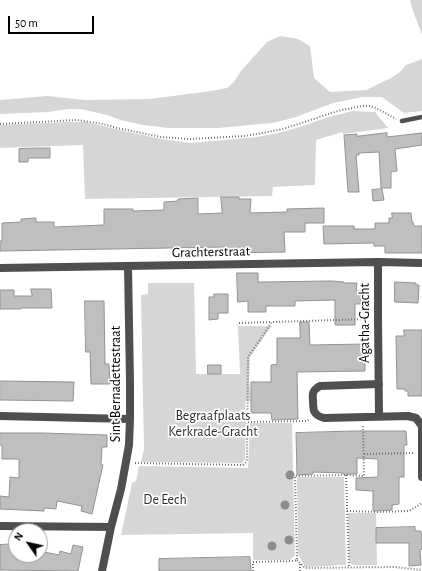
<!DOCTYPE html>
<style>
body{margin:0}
#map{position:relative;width:422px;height:571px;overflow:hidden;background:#fff;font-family:"Alegreya Sans",sans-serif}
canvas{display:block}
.north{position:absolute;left:8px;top:523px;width:40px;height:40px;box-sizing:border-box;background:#fff;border:1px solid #999;border-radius:50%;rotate:304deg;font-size:11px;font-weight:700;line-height:16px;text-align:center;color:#000}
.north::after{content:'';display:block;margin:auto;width:14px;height:18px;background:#000;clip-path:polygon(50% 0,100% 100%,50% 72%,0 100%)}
.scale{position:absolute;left:8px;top:16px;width:86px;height:18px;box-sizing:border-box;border:2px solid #000;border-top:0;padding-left:5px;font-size:12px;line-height:14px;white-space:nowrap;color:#000;-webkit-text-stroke:3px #fff;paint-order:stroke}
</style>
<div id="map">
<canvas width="422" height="571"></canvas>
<div class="north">N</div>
<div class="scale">50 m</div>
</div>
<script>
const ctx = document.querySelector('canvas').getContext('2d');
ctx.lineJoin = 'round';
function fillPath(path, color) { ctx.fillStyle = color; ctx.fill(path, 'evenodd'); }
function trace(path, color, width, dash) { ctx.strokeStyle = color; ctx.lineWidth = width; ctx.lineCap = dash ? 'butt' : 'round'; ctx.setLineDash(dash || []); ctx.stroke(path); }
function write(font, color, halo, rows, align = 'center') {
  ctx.font = font + ' "Alegreya Sans",sans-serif'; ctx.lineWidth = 3.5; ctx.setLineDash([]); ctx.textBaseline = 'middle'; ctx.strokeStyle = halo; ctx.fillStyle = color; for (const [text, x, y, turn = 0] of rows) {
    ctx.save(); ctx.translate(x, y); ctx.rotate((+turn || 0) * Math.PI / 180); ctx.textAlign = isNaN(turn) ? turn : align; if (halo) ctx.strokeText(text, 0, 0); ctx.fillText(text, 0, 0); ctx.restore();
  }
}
fillPath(new Path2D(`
 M 410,0 L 422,0 L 422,35 L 412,8 Z
 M 280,36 L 298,39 L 310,46 L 314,78 L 330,92 L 366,90 L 391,78 L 400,72 L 406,65 L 422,59 L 422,111 L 404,113 L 382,97 L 362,97 L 333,103 L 293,118 L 272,123 L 218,128 L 169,128 L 143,125 L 120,120 L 107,115 L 81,109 L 68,109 L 48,112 L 0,114 L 0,100 L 47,96 L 85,100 L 150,99 L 211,91 L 227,88 L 234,82 L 241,71 L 267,42 Z
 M 353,111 L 375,112 L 388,128 L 343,134 L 342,132 L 316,140 L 315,185 L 273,187 L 272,196 L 85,199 L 83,145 L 0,148 L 0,125 L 68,122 L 86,122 L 128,132 L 162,139 L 191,143 L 257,137 L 282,132 L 306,125 L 328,117 Z
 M 148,283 L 194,283 L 196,374 L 240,374 L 238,326 L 272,326 L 250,357 L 249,379 L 251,402 L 245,401 L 246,421 L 245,456 L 245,459 L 242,463 L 141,462 L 144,449 L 141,295 L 148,294 Z
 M 250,423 L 292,423 L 295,555 L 290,560 L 253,560 L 253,533 L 121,535 L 132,483 L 136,481 L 139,466 L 248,468 Z
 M 297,477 L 344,477 L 346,565 L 337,565 L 329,566 L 305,567 L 298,554 Z
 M 348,513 L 376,513 L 377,565 L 353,565 L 350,563 L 349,560 Z`), '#d6d6d6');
const building = new Path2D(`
 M 387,133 L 387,137 L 422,133 L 422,145 L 395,149 L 397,171 L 391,172 L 391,188 L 381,188 L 379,152 L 359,153 L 359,155 L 356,155 L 359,192 L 348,192 L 344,135 L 357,134 L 357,136 Z
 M 40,148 L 50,148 L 50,158 L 28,158 L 28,162 L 19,162 L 19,149 Z
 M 382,189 L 384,200 L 373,201 L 372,190 Z
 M 221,197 L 239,197 L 239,199 L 251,199 L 250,213 L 287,212 L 287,209 L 324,208 L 324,223 L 305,223 L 305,232 L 284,232 L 285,252 L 225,253 L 225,247 L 0,251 L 0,241 L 2,241 L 2,223 L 21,222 L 21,219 L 36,218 L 36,222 L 54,222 L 54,227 L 104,225 L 104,209 L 133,209 L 133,211 L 164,210 L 164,202 L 178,201 L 178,199 L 198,198 L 198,214 L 222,213 Z
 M 392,213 L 411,213 L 412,222 L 413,222 L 414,226 L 422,226 L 422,253 L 385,253 L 385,246 L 374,246 L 374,243 L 324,244 L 323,226 L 354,226 L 354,229 L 375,229 L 375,223 L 389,223 L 389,218 L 392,218 Z
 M 237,273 L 258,273 L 258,282 L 332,281 L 344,282 L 344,283 L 357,283 L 356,291 L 361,291 L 361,304 L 355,304 L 355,325 L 335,325 L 335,300 L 295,301 L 295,306 L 266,306 L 266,312 L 248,312 L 248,301 L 238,302 Z
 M 395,282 L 416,283 L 416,285 L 419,285 L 418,303 L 395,302 Z
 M 31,289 L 51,289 L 52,308 L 21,308 L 21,309 L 0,309 L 0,290 L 14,290 L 14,296 L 32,296 Z
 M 214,294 L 228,294 L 228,313 L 218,313 L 218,319 L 209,320 L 209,297 L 214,297 Z
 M 85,301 L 104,301 L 105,364 L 109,364 L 110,384 L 91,384 L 90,352 L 86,352 Z
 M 300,322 L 309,322 L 310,345 L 365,344 L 365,371 L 297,372 L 298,419 L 272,420 L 271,413 L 251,413 L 251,382 L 271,382 L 271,365 L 277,364 L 277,338 L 300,338 Z
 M 404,330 L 422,330 L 422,396 L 408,396 L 408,391 L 405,391 L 405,389 L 397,389 L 396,336 L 404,336 Z
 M 208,365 L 221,365 L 221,374 L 208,374 Z
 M 0,381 L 74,382 L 73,401 L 0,400 Z
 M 353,431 L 406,431 L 407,445 L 404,445 L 404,477 L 399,477 L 399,504 L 392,505 L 392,510 L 373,511 L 373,491 L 356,490 L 356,478 L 378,477 L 378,459 L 357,458 L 357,474 L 343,474 L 343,473 L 313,472 L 313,474 L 297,475 L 296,433 Z
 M 0,433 L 42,433 L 107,435 L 107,447 L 102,447 L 101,464 L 103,465 L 92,514 L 81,511 L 82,506 L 57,501 L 56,509 L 44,508 L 44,511 L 0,509 L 0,496 L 9,497 L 10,477 L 19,478 L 19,459 L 2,459 L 2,445 L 0,445 Z
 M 415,527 L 415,531 L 421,531 L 421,534 L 422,534 L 422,549 L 420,550 L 421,565 L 409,566 L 409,543 L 376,543 L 376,528 Z
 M 16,544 L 16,555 L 43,555 L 44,552 L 59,555 L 60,551 L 71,554 L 73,545 L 83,547 L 78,571 L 0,570 L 0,545 Z
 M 250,557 L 251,571 L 159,571 L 159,559 Z`);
fillPath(building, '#bfbfbf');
trace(building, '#939393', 1);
trace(new Path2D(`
 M 0,124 L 77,120 L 103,124 L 117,128 L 161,137 L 189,139 L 244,136 L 263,133 L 283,129 L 341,110 L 363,106 L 370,106 L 376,108 L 396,119
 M 239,323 L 272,322
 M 248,422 L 307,421 L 309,419
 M 364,454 L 413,453
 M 135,463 L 243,465 L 246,462 L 247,459 L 248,357 L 272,322 L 369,319
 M 346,475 L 349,567
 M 347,511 L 376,512 L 409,511 L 422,503
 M 297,560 L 305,568 L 395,567 L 422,570
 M 253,571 L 253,562 L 292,561 L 297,560 L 295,476 L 346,475 L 364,476 L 363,426
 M 300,571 L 300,562`), '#717171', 2, [1, 2]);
trace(new Path2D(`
 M 402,121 L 422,117`), '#4f4f4f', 4.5);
trace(new Path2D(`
 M 378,262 L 378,318 L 379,416
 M 0,268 L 378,262 L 422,263
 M 379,384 L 320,386 C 313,390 312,393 313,400 C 313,410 313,415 324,418 L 408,416 L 416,418 L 422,426 L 422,477
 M 0,416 L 130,419
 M 0,526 L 111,527
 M 102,571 L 111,527 L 121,489 L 129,445 L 130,419 L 130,382 L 128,266`), '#4f4f4f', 8);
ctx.fillStyle = '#8c8c8c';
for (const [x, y] of [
 [290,475],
 [285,505],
 [289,540],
 [272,546]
]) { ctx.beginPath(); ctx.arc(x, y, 4.5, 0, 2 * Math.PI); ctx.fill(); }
write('14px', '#000', '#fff', [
 ["Grachterstraat",211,252,-1],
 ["Agatha-Gracht",365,323,-90],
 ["Sint Bernadettestraat",116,384,-90]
]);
write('14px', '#2d2d2d', '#fff', [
 ["Begraafplaats",213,416],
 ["Kerkrade-Gracht",213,432],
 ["De Eech",165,500]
]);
</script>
